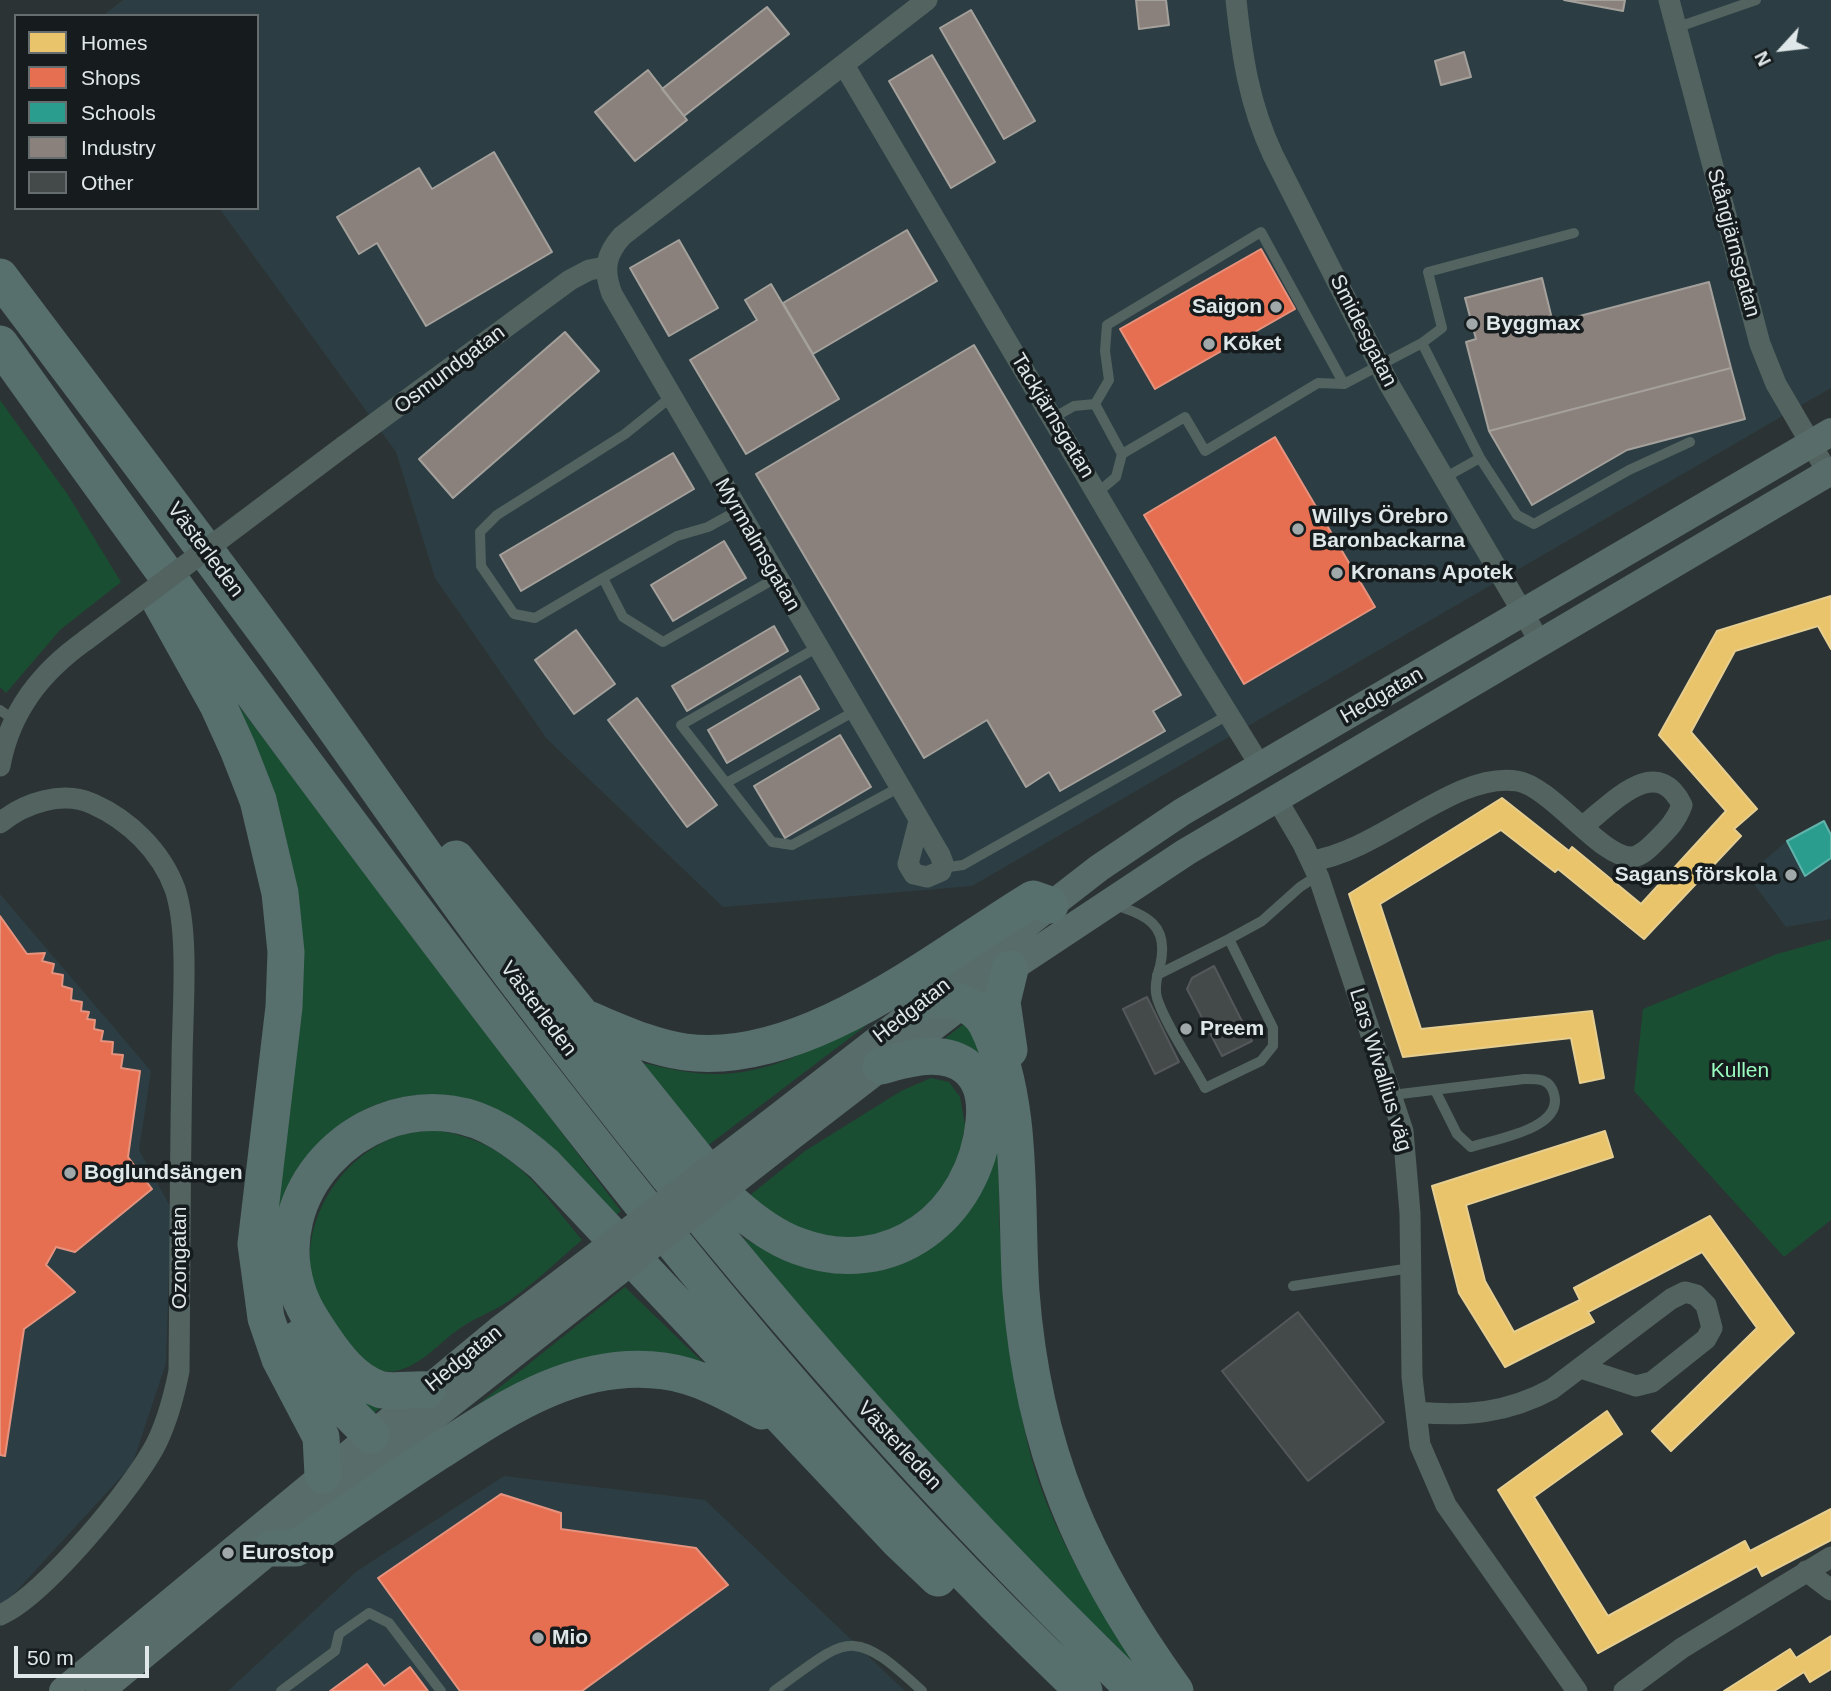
<!DOCTYPE html>
<meta charset="utf-8">
<style>
body{margin:0}
#map{position:relative;width:1831px;height:1691px;overflow:hidden;background:#2c3334;font-family:Helvetica,sans-serif}
canvas{display:block}
.legend{position:absolute;left:14px;top:14px;width:245px;height:196px;box-sizing:border-box;background:#161c1d;border:2px solid #666d6e;margin:0;padding:9px 12px;list-style:none;font-size:21px;color:#dfe7e8}
.legend li{display:flex;align-items:center;gap:14px;height:35px}
.legend b{width:35px;border:2px solid #666d6e}
.north{position:absolute;left:1747px;top:14px;width:70px;height:70px;-webkit-text-stroke:5px #161c1d;paint-order:stroke;rotate:243deg;font-size:19px;font-weight:700;line-height:28px;text-align:center;color:#dfe7e8}
.north::after{content:'';display:block;margin:auto;width:24px;height:32px;background:#dfe7e8;clip-path:polygon(50% 0,100% 100%,50% 72%,0 100%)}
.scale{position:absolute;left:14px;top:1646px;width:135px;height:32px;box-sizing:border-box;border:4px solid #dfe7e8;border-top:0;padding-left:9px;font-size:21px;line-height:24px;white-space:nowrap;color:#dfe7e8;-webkit-text-stroke:5px #161c1d;paint-order:stroke}
</style>
<div id="map">
<canvas width="1831" height="1691"></canvas>
<ul class="legend">
<li><b style="height:19px;background:#e9c46a"></b>Homes</li>
<li><b style="height:19px;background:#e76f51"></b>Shops</li>
<li><b style="height:19px;background:#2a9d8f"></b>Schools</li>
<li><b style="height:19px;background:#8a817c"></b>Industry</li>
<li><b style="height:19px;background:#44494a"></b>Other</li>
</ul>
<div class="north">N</div>
<div class="scale">50 m</div>
</div>
<script>
const ctx = document.querySelector('canvas').getContext('2d');
ctx.lineJoin = 'round';
function fillPath(path, color) { ctx.fillStyle = color; ctx.fill(path, 'evenodd'); }
function trace(path, color, width, dash) { ctx.strokeStyle = color; ctx.lineWidth = width; ctx.lineCap = dash ? 'butt' : 'round'; ctx.setLineDash(dash || []); ctx.stroke(path); }
function write(font, color, halo, rows, align = 'center') {
  ctx.font = font + ' Helvetica,sans-serif'; ctx.lineWidth = 7; ctx.setLineDash([]); ctx.textBaseline = 'middle'; ctx.strokeStyle = halo; ctx.fillStyle = color; for (const [text, x, y, turn = 0] of rows) {
    ctx.save(); ctx.translate(x, y); ctx.rotate((+turn || 0) * Math.PI / 180); ctx.textAlign = isNaN(turn) ? turn : align; if (halo) ctx.strokeText(text, 0, 0); ctx.fillText(text, 0, 0); ctx.restore();
  }
}
fillPath(new Path2D(`
 M 123,0 L 1831,0 L 1831,388 L 972,886 L 723,907 L 547,739 L 435,578 L 396,452 L 219,208 L 257,208 L 257,16 L 102,16 Z
 M 1824,821 L 1831,835 L 1831,919 L 1786,927 L 1750,879 L 1752,871 L 1787,841 Z
 M 0,894 L 151,1071 L 139,1150 L 171,1208 L 166,1363 L 132,1465 L 0,1609 Z
 M 504,1476 L 705,1500 L 905,1691 L 228,1691 L 357,1571 Z`), '#2c3e43');
fillPath(new Path2D(`
 M 0,400 L 68,495 L 121,582 L 60,630 L 6,693 L 0,687 Z
 M 211,669 L 621,1211 L 609,1221 C 579,1186 549,1142 508,1119 C 361,1034 227,1194 310,1335 C 335,1376 341,1385 387,1402 L 366,1420 C 206,1271 305,1126 293,946 C 287,844 252,762 211,669 Z
 M 1831,939 L 1831,1220 L 1784,1257 L 1634,1091 L 1643,1009 L 1777,954 Z
 M 938,971 L 702,1150 L 643,1063 C 670,1069 695,1075 722,1074 C 802,1071 874,1011 938,971 Z
 M 966,1022 C 1011,1082 996,1163 1000,1233 C 1004,1298 1011,1364 1024,1427 C 1041,1515 1089,1592 1136,1666 L 946,1478 L 729,1230 C 766,1250 804,1275 848,1273 C 895,1272 937,1244 966,1208 C 992,1174 1009,1096 976,1062 C 965,1051 953,1048 938,1044 Z
 M 931,1078 L 949,1082 L 960,1097 L 965,1125 L 959,1159 L 937,1199 L 884,1237 L 809,1237 L 744,1200 L 805,1151 L 901,1091 Z
 M 440,1131 C 512,1143 538,1187 582,1240 C 557,1261 532,1286 504,1304 C 491,1312 475,1318 462,1327 C 440,1341 423,1365 396,1371 C 374,1375 360,1359 348,1344 C 341,1334 332,1325 325,1314 C 286,1250 327,1164 393,1138 C 408,1131 424,1131 440,1131 Z
 M 625,1287 L 719,1378 L 632,1362 L 380,1483 Z`), '#1a4e32');
const homes = new Path2D(`
 M 1831,596 L 1831,649 L 1818,626 L 1735,651 L 1691,732 L 1757,809 L 1734,829 L 1741,836 L 1644,939 L 1558,869 L 1555,872 L 1501,830 L 1380,904 L 1421,1029 L 1592,1011 L 1604,1078 L 1580,1083 L 1571,1038 L 1403,1057 L 1349,894 L 1502,798 L 1569,851 L 1572,847 L 1641,904 L 1726,811 L 1659,735 L 1717,631 Z
 M 1605,1131 L 1613,1157 L 1466,1205 L 1485,1281 L 1514,1332 L 1580,1300 L 1574,1288 L 1710,1216 L 1794,1333 L 1671,1451 L 1652,1431 L 1757,1328 L 1702,1252 L 1588,1312 L 1594,1322 L 1505,1367 L 1459,1293 L 1432,1186 Z
 M 1607,1411 L 1622,1434 L 1534,1497 L 1608,1616 L 1745,1541 L 1750,1551 L 1831,1509 L 1831,1540 L 1762,1576 L 1757,1566 L 1598,1653 L 1498,1490 Z
 M 1831,1636 L 1831,1669 L 1810,1682 L 1804,1672 L 1774,1691 L 1724,1691 L 1790,1649 L 1796,1658 Z`);
fillPath(homes, '#e9c46a');
trace(homes, '#e6ce90', 2);
const shops = new Path2D(`
 M 1261,249 L 1295,309 L 1155,389 L 1120,329 Z
 M 1275,437 L 1375,607 L 1244,684 L 1144,515 Z
 M 0,916 L 27,954 L 45,953 L 42,961 L 54,964 L 52,973 L 63,975 L 62,986 L 72,989 L 71,1000 L 82,1002 L 81,1011 L 89,1012 L 87,1019 L 95,1020 L 94,1029 L 103,1031 L 101,1041 L 113,1042 L 112,1054 L 123,1055 L 121,1068 L 140,1071 L 128,1157 L 152,1189 L 75,1252 L 56,1247 L 46,1265 L 75,1292 L 24,1329 L 5,1456 L 0,1455 Z
 M 501,1494 L 561,1513 L 561,1529 L 696,1548 L 728,1585 L 582,1691 L 460,1691 L 378,1578 Z
 M 367,1664 L 384,1686 L 410,1667 L 428,1691 L 330,1691 Z`);
fillPath(shops, '#e76f51');
trace(shops, '#e5937e', 2);
const schools = new Path2D(`
 M 1824,821 L 1831,835 L 1831,858 L 1805,876 L 1787,841 Z`);
fillPath(schools, '#2a9d8f');
trace(schools, '#60b3aa', 2);
const industry = new Path2D(`
 M 1136,0 L 1166,0 L 1169,25 L 1139,29 Z
 M 1564,0 L 1625,0 L 1623,11 Z
 M 767,7 L 789,34 L 684,116 L 662,89 Z
 M 971,10 L 1035,121 L 1004,139 L 940,28 Z
 M 1464,52 L 1471,77 L 1441,85 L 1435,61 Z
 M 932,55 L 995,162 L 951,188 L 889,81 Z
 M 648,70 L 687,120 L 635,161 L 595,112 Z
 M 494,152 L 552,252 L 426,326 L 377,243 L 359,254 L 337,217 L 419,168 L 432,189 Z
 M 907,230 L 937,281 L 813,354 L 783,303 Z
 M 679,240 L 718,308 L 669,336 L 630,268 Z
 M 1542,278 L 1553,323 L 1709,282 L 1731,368 L 1489,431 L 1466,342 L 1476,339 L 1465,298 Z
 M 771,284 L 839,399 L 746,454 L 690,360 L 757,320 L 745,300 Z
 M 565,332 L 599,371 L 453,498 L 419,459 Z
 M 974,345 L 1181,695 L 1153,711 L 1165,731 L 1060,791 L 1049,772 L 1026,787 L 987,720 L 924,758 L 756,474 Z
 M 1731,368 L 1745,419 L 1627,450 L 1532,505 L 1489,431 Z
 M 673,453 L 694,489 L 521,591 L 500,555 Z
 M 724,541 L 746,578 L 673,621 L 651,585 Z
 M 774,626 L 788,651 L 687,711 L 672,686 Z
 M 576,630 L 615,684 L 574,714 L 535,660 Z
 M 800,676 L 819,709 L 727,763 L 708,730 Z
 M 637,698 L 717,805 L 687,827 L 608,720 Z
 M 840,735 L 871,787 L 785,838 L 754,786 Z`);
fillPath(industry, '#8a817c');
trace(industry, '#a4a09c', 2);
const building = new Path2D(`
 M 1214,966 L 1252,1041 L 1222,1056 L 1187,989 L 1192,978 Z
 M 1147,997 L 1179,1062 L 1155,1074 L 1123,1009 Z
 M 1298,1312 L 1384,1422 L 1308,1481 L 1222,1371 Z`);
fillPath(building, '#44494a');
trace(building, '#54585a', 2);
trace(new Path2D(`
 M 1684,25 L 1756,0
 M 1422,343 L 1442,328 L 1428,272 L 1574,233
 M 1344,384 L 1422,343 L 1480,458
 M 1095,404 L 1122,454
 M 1053,418 L 1074,406 L 1095,404 L 1109,380 L 1105,351 L 1107,325 L 1261,232 L 1344,384 L 1318,383 L 1205,451 L 1185,417 L 1122,454 L 1116,477 L 1097,493
 M 1444,478 L 1480,458 L 1517,515 L 1534,524 L 1629,470 L 1690,442
 M 737,511 L 708,527 L 677,536 L 603,578 L 623,617 L 663,642 L 776,578
 M 603,578 L 535,618 L 514,614 L 481,566 L 480,532 L 497,515 L 625,434 L 671,397
 M 818,647 L 681,725 L 772,842 L 792,845 L 900,787
 M 0,710 L 14,720
 M 726,783 L 855,711
 M 942,868 L 963,865 L 1228,715
 M 1112,904 C 1146,915 1170,924 1160,966 C 1157,976 1154,987 1157,998 C 1165,1024 1192,1063 1205,1088 L 1261,1061 L 1273,1046 L 1273,1028 L 1229,939 L 1157,975
 M 1229,939 L 1262,921 L 1300,887 L 1317,876
 M 1392,1095 L 1524,1079 C 1538,1079 1550,1078 1554,1094 C 1564,1129 1495,1139 1471,1147 L 1457,1134 L 1435,1090
 M 1293,1286 L 1411,1268
 M 281,1691 L 335,1651 L 339,1634 L 369,1613 L 389,1623 L 441,1691
 M 774,1691 C 848,1638 850,1624 922,1691`), '#526360', 10);
trace(new Path2D(`
 M 1236,0 C 1242,56 1249,104 1273,155 L 1389,384 L 1540,642
 M 1669,0 L 1760,344 L 1776,384 L 1828,473
 M 844,65 L 1193,657 L 1261,767
 M 344,446 L 570,280 L 589,270 L 605,267
 M 0,766 C 10,711 41,672 86,640
 M 1276,798 L 1303,844 L 1319,878 L 1403,1131 L 1410,1213 L 1412,1377 L 1420,1445 L 1446,1505 L 1577,1691
 M 919,821 L 908,864 L 914,874 L 927,877 L 941,871 L 943,863 L 940,855 L 612,294 C 603,270 605,255 622,236 L 927,0
 M 0,823 C 24,803 63,790 93,804 C 129,820 161,851 175,889 C 190,934 182,1015 182,1064 C 180,1166 180,1268 179,1371 C 174,1396 168,1419 157,1442 C 136,1485 43,1597 0,1615
 M 1311,861 C 1381,851 1455,771 1517,781 C 1551,786 1602,859 1632,857 C 1641,856 1648,849 1654,843 C 1666,831 1676,822 1682,805 C 1656,752 1612,804 1582,827
 M 1416,1412 C 1465,1417 1508,1413 1552,1389 L 1671,1299 L 1685,1292 L 1696,1295 L 1706,1305 L 1712,1328 L 1706,1339 L 1652,1382 L 1636,1386 L 1581,1368
 M 1806,1571 L 1831,1590
 M 1624,1691 L 1682,1648 L 1831,1557`), '#526360', 21);
trace(new Path2D(`
 M 769,1124 L 1099,868 L 1182,812 L 1831,432
 M 784,1142 L 1002,974 L 1186,852 L 1831,471
 M 63,1691 L 498,1331 L 599,1254
 M 100,1691 L 379,1460 L 616,1273`), '#586d6a', 28);
trace(new Path2D(`
 M 0,277 C 88,394 176,510 263,628 C 352,748 433,872 524,991 C 711,1239 912,1475 1136,1691
 M 0,344 C 152,557 306,768 464,975 C 655,1227 854,1474 1084,1691
 M 159,599 L 218,705 L 238,749 L 258,800 L 280,893 L 286,952 L 284,1007 L 256,1244 L 266,1318 L 280,1359 L 321,1437 L 323,1475
 M 456,859 L 732,1203 C 752,1221 773,1237 798,1246 C 891,1281 975,1215 984,1122 C 986,1103 983,1081 968,1068 C 944,1048 908,1058 881,1066
 M 923,1002 C 947,996 975,1001 987,1025 C 1025,1102 1015,1207 1021,1292 C 1033,1450 1083,1564 1175,1691
 M 585,1018 C 617,1031 650,1047 685,1052 C 804,1068 936,958 1033,899 L 1050,905
 M 1009,1050 L 1002,1002 L 1010,969
 M 298,1339 L 345,1409 L 371,1435
 M 427,1390 C 413,1389 390,1393 379,1389 C 354,1381 336,1357 322,1336 C 312,1321 302,1306 297,1289 C 267,1193 355,1100 452,1114 C 488,1119 517,1141 544,1164 L 899,1541 L 938,1578
 M 273,1548 L 296,1548 C 343,1516 390,1483 438,1452 C 506,1408 578,1359 664,1371 C 700,1376 731,1394 762,1411`), '#576f6d', 37);
trace(new Path2D(`
 M 86,640 L 344,446`), '#526360', 21);
trace(new Path2D(`
 M 599,1254 L 769,1124
 M 616,1273 L 784,1142`), '#586d6a', 28);
for (const [x, y, r, color] of [
 [1276,307,7,"#a0a8a9"],
 [1472,324,7,"#a0a8a9"],
 [1209,344,7,"#a0a8a9"],
 [1298,529,7,"#a0a8a9"],
 [1337,573,7,"#a0a8a9"],
 [1791,875,7,"#a0a8a9"],
 [1186,1029,7,"#a0a8a9"],
 [70,1173,7,"#a0a8a9"],
 [228,1553,7,"#a0a8a9"],
 [538,1638,7,"#a0a8a9"]
]) { const dot = new Path2D(); dot.arc(x, y, r, 0, 2 * Math.PI); ctx.fillStyle = color; ctx.fill(dot); trace(dot, '#161c1d', 2.5); }
write('21px', '#dfe7e8', '#161c1d', [
 ["Stångjärnsgatan",1733,243,75],
 ["Smidesgatan",1363,331,63],
 ["Osmundgatan",450,370,-37],
 ["Tackjärnsgatan",1052,416,59],
 ["Myrmalmsgatan",757,545,60],
 ["Västerleden",205,550,53],
 ["Hedgatan",1382,696,-30],
 ["Västerleden",538,1009,53],
 ["Hedgatan",912,1011,-38],
 ["Lars Wivallius väg",1380,1070,73],
 ["Ozongatan",180,1258,-90],
 ["Hedgatan",464,1359,-39],
 ["Västerleden",899,1446,47]
]);
write('bold 21px', '#dfe7e8', '#161c1d', [
 ["Saigon",1262,307,"right"],
 ["Byggmax",1486,324],
 ["Köket",1223,344],
 ["Willys Örebro",1312,517],
 ["Baronbackarna",1312,541],
 ["Kronans Apotek",1351,573],
 ["Sagans förskola",1777,875,"right"],
 ["Preem",1200,1029],
 ["Boglundsängen",84,1173],
 ["Eurostop",242,1553],
 ["Mio",552,1638]
], 'left');
write('21px', '#9afabf', '#161c1d', [
 ["Kullen",1740,1071]
]);
</script>
